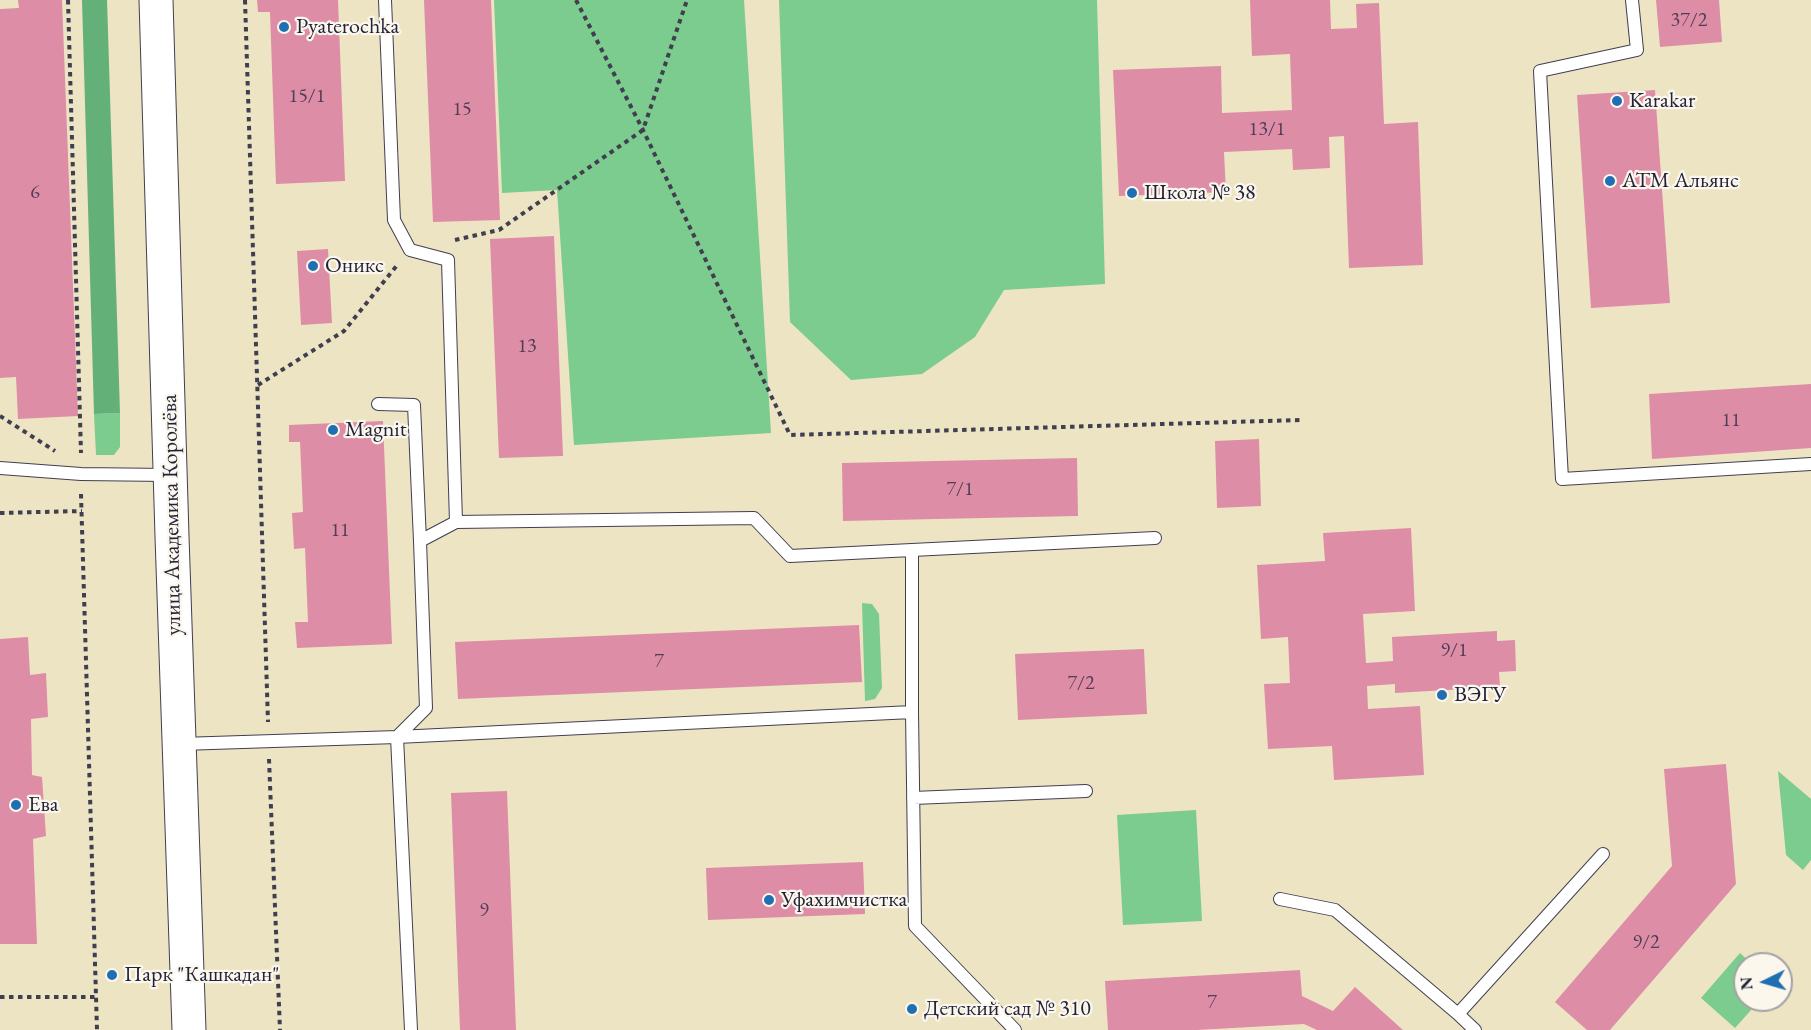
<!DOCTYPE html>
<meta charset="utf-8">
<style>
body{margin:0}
#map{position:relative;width:1811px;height:1030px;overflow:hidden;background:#ede4c4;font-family:"EB Garamond",serif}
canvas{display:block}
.north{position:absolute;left:1733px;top:952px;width:60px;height:60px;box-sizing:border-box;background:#fbf7ec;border:2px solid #a4a2a5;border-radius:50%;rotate:265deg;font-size:16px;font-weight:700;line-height:24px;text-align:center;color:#22223b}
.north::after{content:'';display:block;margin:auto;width:21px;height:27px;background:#1f6fb2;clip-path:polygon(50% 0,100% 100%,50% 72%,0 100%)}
</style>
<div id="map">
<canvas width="1811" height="1030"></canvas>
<div class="north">N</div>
</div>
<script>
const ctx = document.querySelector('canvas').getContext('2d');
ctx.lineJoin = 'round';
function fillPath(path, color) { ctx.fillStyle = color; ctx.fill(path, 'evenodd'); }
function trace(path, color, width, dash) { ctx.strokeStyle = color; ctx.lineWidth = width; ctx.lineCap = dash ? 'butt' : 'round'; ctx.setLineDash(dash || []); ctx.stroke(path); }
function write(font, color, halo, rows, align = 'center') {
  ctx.font = font + ' "EB Garamond",serif'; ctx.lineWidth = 4.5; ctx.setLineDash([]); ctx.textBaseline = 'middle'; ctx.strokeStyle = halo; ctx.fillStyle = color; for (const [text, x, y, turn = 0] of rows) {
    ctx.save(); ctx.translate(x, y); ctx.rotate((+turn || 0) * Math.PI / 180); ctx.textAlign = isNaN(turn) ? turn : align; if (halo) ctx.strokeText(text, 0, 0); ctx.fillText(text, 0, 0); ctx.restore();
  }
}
fillPath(new Path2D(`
 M 494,0 L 744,0 L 771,433 L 574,445 L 557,190 L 502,193 Z
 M 779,0 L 1097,0 L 1105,284 L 1004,290 L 975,337 L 922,374 L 851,380 L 790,322 Z
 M 120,413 L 120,447 L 114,455 L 96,455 L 94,414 Z
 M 862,603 L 872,604 L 879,614 L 882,688 L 875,699 L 865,701 Z
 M 1778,771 L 1811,799 L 1811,860 L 1803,870 L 1786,855 Z
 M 1196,810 L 1202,921 L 1123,925 L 1117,815 Z
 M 1740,953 L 1752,964 L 1745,964 L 1745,1000 L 1760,1000 L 1735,1028 L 1701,998 Z`), '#7bcc8e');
fillPath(new Path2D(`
 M 82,0 L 107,0 L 120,413 L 94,414 Z`), '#64b079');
fillPath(new Path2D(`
 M 18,0 L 62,0 L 78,416 L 18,419 L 16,377 L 0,378 L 0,9 L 19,8 Z
 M 257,0 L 338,0 L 345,181 L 276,184 L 270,12 L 258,12 Z
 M 424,0 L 491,0 L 500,220 L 433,222 Z
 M 1250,0 L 1330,0 L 1331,29 L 1357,28 L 1356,4 L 1379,3 L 1384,124 L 1418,122 L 1423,265 L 1349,268 L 1344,136 L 1329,137 L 1330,168 L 1293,170 L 1292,149 L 1224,152 L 1226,192 L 1119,196 L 1113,70 L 1221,66 L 1222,113 L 1292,110 L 1290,54 L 1252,56 Z
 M 1656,0 L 1719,0 L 1722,42 L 1660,47 Z
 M 1655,90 L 1670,303 L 1591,308 L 1577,95 Z
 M 554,236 L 563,456 L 499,458 L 490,239 Z
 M 328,249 L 332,323 L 301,325 L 297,251 Z
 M 1811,384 L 1811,448 L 1652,459 L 1649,394 Z
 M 383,421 L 392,644 L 297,648 L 295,622 L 308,622 L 305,548 L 294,549 L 292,513 L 303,512 L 300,442 L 289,442 L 289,425 Z
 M 1259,439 L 1261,506 L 1217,508 L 1215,441 Z
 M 1077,458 L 1078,516 L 843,521 L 842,463 Z
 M 1411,528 L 1415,611 L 1363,614 L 1366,663 L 1393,661 L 1392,637 L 1497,631 L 1497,641 L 1515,640 L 1516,671 L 1499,672 L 1500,687 L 1395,693 L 1395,684 L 1367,686 L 1368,709 L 1420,706 L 1424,775 L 1334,780 L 1332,746 L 1268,749 L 1264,684 L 1290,683 L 1288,637 L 1261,639 L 1257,565 L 1325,561 L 1323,533 Z
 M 859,625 L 862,682 L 458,699 L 455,642 Z
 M 28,637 L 30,675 L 46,673 L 48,717 L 31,719 L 32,775 L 42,777 L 46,836 L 33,839 L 37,944 L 0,944 L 0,639 Z
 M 1144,649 L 1147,714 L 1018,720 L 1015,654 Z
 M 1726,764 L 1736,884 L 1610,1030 L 1587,1030 L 1555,1002 L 1672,866 L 1664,769 Z
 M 507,791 L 516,1030 L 460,1030 L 451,793 Z
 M 863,862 L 865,914 L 708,920 L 706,868 Z
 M 1300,970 L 1302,996 L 1333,1011 L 1355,987 L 1403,1030 L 1317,1030 L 1304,1024 L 1197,1030 L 1108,1030 L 1105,981 Z`), '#de8da6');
const lane = new Path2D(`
 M 385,0 L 394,220 L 410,250 L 448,260 L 456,522 L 420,541 L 426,708 L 397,737 L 411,1030
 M 1632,0 L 1637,50 L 1540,71 L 1562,479 L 1811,464
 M 378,404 L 414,405 L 420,541
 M 0,468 L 81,474 L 168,475
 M 456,522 L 754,518 L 790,556 L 912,550
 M 912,712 L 915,926 L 1015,1030
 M 181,744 L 397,737 L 912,712 L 912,550 L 1155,538
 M 913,798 L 1086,791
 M 1280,899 L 1335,910 L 1458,1014
 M 1475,1030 L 1458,1014 L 1603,854`);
const secondary = new Path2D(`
 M 156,0 C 167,343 175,687 189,1030`);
trace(lane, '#403f50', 14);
trace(secondary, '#403f50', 35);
trace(new Path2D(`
 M 68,0 L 81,453
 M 245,0 L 268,722
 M 576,0 L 643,130 L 790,435 L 1300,420
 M 455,240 L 499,230 L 643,130 L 687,0
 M 258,385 L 344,331 L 398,264
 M 0,416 L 55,451
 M 81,494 L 97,1030
 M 0,513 L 82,511
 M 269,759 L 280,1030
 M 0,997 L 95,997`), '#403f50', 4, [4.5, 4.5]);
trace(lane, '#fff', 12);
trace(secondary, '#fff', 33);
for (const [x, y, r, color] of [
 [284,27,6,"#1f6fb2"],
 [1617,101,6,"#1f6fb2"],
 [1610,181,6,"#1f6fb2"],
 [1132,193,6,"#1f6fb2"],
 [313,266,6,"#1f6fb2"],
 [333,430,6,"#1f6fb2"],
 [1442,695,6,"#1f6fb2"],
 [16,805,6,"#1f6fb2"],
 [769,900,6,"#1f6fb2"],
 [112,975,6,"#1f6fb2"],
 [912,1009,6,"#1f6fb2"]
]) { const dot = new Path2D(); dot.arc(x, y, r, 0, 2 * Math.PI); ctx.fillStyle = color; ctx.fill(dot); trace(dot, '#fbf7ec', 2); }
write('20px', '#513d56', null, [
 ["37/2",1689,21],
 ["15/1",307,97],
 ["15",462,110],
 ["13/1",1267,130],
 ["6",35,193],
 ["13",527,347],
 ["11",1731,421],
 ["7/1",960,490],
 ["11",340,531],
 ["9/1",1454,651],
 ["7",659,662],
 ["7/2",1081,684],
 ["9",484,911],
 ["9/2",1646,943],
 ["7",1212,1003]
]);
write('22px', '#22223b', '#fbf7ec', [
 ["Pyaterochka",296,27],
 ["Karakar",1629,101],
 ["АТМ Альянс",1622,181],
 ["Школа № 38",1144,193],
 ["Оникс",325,266],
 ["Magnit",345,430],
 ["ВЭГУ",1454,695],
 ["Ева",28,805],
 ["Уфахимчистка",781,900],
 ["Парк \"Кашкадан\"",124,975],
 ["Детский сад № 310",924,1009]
], 'left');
write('22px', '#22223b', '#fbf7ec', [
 ["улица Академика Королёва",172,515,-91]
]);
</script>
